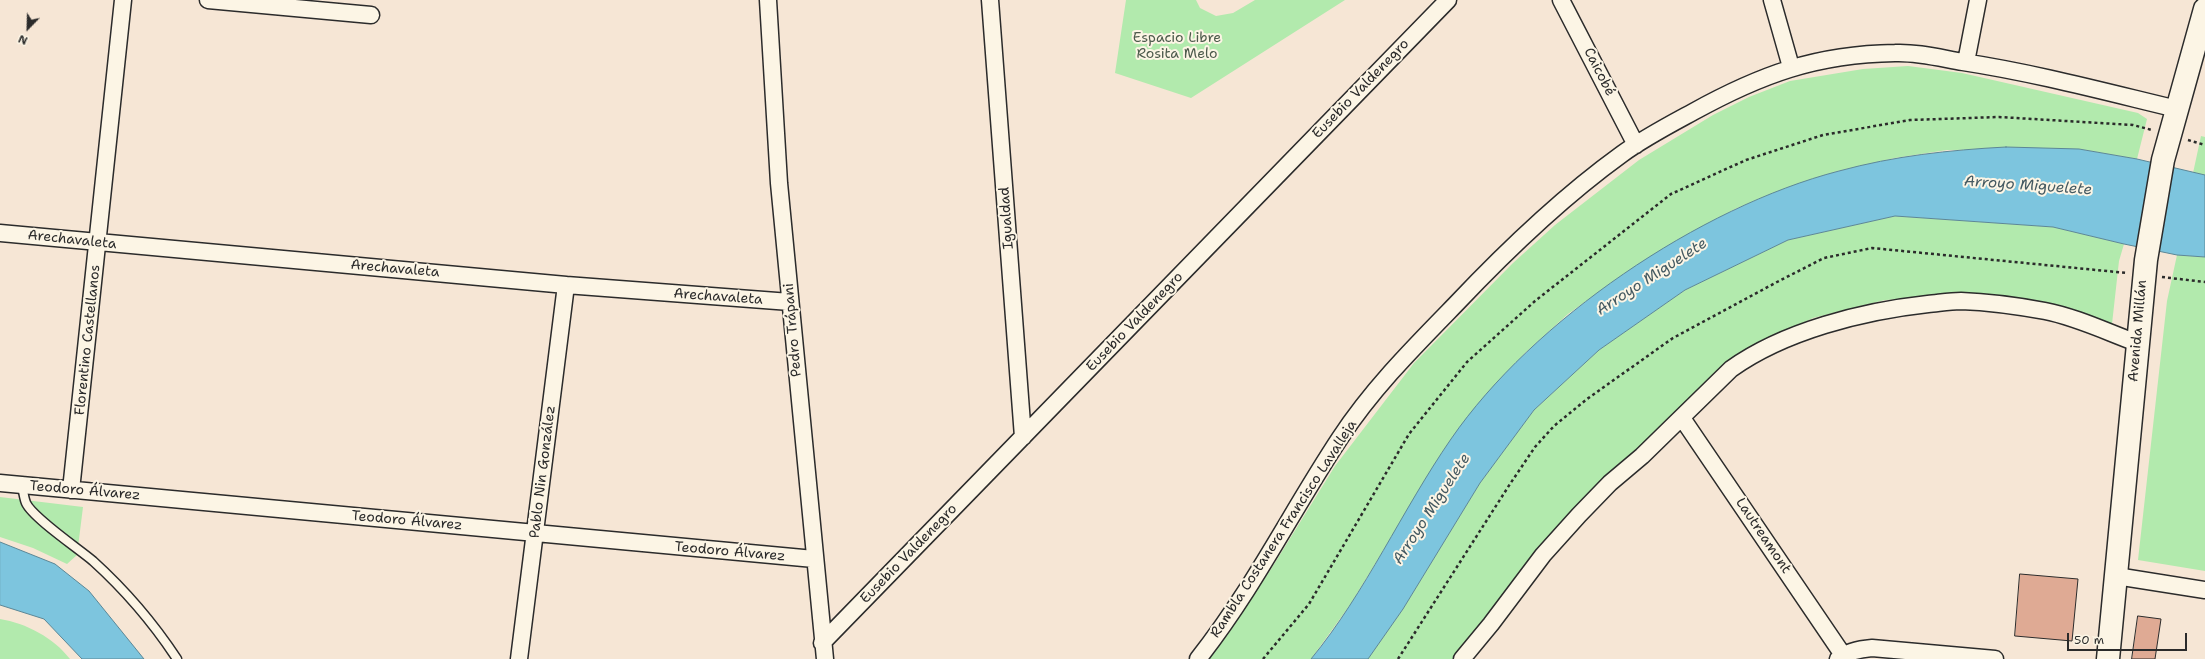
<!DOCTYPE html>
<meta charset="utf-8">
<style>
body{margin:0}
#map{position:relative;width:2205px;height:659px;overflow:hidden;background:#f6e6d5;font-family:"Shantell Sans",sans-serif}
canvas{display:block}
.north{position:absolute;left:8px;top:8px;width:40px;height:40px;-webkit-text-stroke:3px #fcf5e5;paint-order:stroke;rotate:203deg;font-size:11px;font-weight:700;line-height:16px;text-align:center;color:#2b2b2b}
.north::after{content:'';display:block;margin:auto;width:14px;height:18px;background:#2b2b2b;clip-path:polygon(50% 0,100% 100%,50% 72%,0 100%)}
.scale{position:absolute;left:2067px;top:633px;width:120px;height:18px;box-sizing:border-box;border:2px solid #2b2b2b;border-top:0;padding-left:5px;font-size:12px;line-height:14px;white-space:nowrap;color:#2b2b2b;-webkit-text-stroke:3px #fcf5e5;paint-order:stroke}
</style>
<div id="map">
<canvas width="2205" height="659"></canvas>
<div class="north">N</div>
<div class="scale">50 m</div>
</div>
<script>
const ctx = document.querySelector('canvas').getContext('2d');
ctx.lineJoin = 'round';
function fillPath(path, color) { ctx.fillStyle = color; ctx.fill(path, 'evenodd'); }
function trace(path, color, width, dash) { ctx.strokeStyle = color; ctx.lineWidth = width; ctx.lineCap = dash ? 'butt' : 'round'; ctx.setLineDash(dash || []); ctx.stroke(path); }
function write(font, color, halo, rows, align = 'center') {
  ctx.font = font + ' "Shantell Sans",sans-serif'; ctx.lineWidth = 4; ctx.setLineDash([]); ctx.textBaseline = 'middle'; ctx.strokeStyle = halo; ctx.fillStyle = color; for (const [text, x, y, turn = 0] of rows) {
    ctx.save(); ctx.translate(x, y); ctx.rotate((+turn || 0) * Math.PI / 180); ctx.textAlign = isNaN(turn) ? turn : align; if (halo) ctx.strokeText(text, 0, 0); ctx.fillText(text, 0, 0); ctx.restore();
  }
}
fillPath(new Path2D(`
 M 1126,0 L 1196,0 L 1200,8 L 1216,16 L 1233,13 L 1255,0 L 1345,0 L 1191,98 L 1115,73 Z
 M 1908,66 L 1962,73 L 2138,113 L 2147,119 L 2137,159 L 2079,149 L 1947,150 L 1895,158 L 1838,171 L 1786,188 L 1735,209 L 1670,245 L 1613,282 L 1568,314 L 1525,353 L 1452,438 L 1350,605 L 1311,659 L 1208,659 L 1228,634 L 1271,569 L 1335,466 L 1414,363 L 1513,263 L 1555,225 L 1639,160 L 1713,115 L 1749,97 L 1790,81 L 1863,69 Z
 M 2201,136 L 2205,137 L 2205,175 L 2193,173 Z
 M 1895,216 L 2053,227 L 2124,244 L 2119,261 L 2112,324 L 2028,302 L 1973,296 L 1885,300 L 1813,318 L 1762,343 L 1730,362 L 1703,384 L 1455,659 L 1368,659 L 1403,609 L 1480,483 L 1534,410 L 1599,350 L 1685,290 L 1788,240 Z
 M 2177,255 L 2205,257 L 2205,571 L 2138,560 L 2167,301 Z
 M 0,497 L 83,507 L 77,555 L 67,564 L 33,548 L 0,537 Z
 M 0,619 C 26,623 54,638 70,659 L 0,659 Z`), '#b2eaad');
const water = new Path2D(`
 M 2006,147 L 2079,149 L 2137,159 L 2205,175 L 2205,257 L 2177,255 L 2124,244 L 2053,227 L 1895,216 L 1788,240 L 1685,290 L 1599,350 L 1534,410 L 1480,483 L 1403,609 L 1368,659 L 1311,659 C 1366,592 1402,510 1451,439 C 1533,320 1700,207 1839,171 C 1894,156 1949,150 2006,147 Z
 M 0,542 L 55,564 L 89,591 L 144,659 L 82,659 L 44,619 L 0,605 Z`);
fillPath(water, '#7dc5de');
trace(water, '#5c8796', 1);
const building = new Path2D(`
 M 2020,574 L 2078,579 L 2072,641 L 2015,636 Z
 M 2138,616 L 2161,619 L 2155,659 L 2132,659 Z`);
fillPath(building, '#dfaa94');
trace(building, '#2b2b2b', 1);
const lane = new Path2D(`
 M 22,485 C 23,491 24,498 26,503 C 33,518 79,549 93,561 C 125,590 154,624 177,659`);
const street = new Path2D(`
 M 208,0 L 371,15
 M 768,0 L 779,183 L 825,659
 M 990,0 L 1023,437
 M 1561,0 L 1636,145
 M 1772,0 L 1791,67
 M 1966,62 L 1978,0
 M 0,233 L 566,285 L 790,302
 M 1682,418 L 1843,655
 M 0,483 L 814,559
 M 71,490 L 123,0
 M 2116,576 L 2205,590
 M 822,643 L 1448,0
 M 519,659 L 566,285
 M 1198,659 C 1254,588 1291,512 1340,438 C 1372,389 1414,347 1455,305 C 1507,250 1561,198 1622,154 C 1644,138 1669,125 1693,112 C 1760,75 1816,54 1895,53 C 1917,52 1940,58 1963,62 C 2035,73 2106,92 2177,109
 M 1462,659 L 1491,624 L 1543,555 L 1579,515 L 1610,483 L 1642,456 L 1731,369 C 1784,331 1863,311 1928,304 C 1939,303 1950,301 1961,301 C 1989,302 2018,306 2045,311 C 2076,317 2107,332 2137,343
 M 1838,659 C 1848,651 1860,649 1872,648 L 1995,659`);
const secondary = new Path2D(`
 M 2108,659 L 2146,260 L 2163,160 L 2205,9`);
trace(lane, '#2b2b2b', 11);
trace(street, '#2b2b2b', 19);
trace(secondary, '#2b2b2b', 25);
trace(new Path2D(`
 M 2188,140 L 2205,145
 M 2162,277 L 2205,282
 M 1263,659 L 1309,604 L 1409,434 L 1467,362 L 1535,301 L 1671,194 L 1746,160 L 1823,135 L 1910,120 L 1999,117 L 2133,125 L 2152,130
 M 1398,659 L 1510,484 L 1535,447 L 1554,426 L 1587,399 L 1673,338 L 1777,282 L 1824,258 L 1872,248 L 2127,273`), '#2b2b2b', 2.5, [3, 3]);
trace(lane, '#fcf5e5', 8);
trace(street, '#fcf5e5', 16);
trace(secondary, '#fcf5e5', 22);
write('14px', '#4d5b4c', '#fcf5e5', [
 ["Espacio Libre",1177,38],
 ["Rosita Melo",1177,54]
]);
write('14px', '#2b2b2b', '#fcf5e5', [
 ["Caicobé",1599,72,63],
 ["Eusebio Valdenegro",1361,89,-46],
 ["Igualdad",1007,218,-94],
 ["Arechavaleta",72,240,6],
 ["Arechavaleta",395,269,5],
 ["Arechavaleta",718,297,4],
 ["Eusebio Valdenegro",1135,322,-46],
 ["Pedro Trápani",793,330,-95],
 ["Avenida Millán",2138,331,-85],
 ["Florentino Castellanos",88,340,-84],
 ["Pablo Nin González",543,472,-83],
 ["Teodoro Álvarez",85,491,5],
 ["Teodoro Álvarez",407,521,5],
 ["Rambla Costanera Francisco Lavalleja",1284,529,-57],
 ["Lautreamont",1763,536,56],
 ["Teodoro Álvarez",730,552,5],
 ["Eusebio Valdenegro",909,554,-46]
]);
write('italic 15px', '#445961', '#fcf5e5', [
 ["Arroyo Miguelete",2028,186,4],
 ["Arroyo Miguelete",1652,277,-33],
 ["Arroyo Miguelete",1432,509,-57]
]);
</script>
